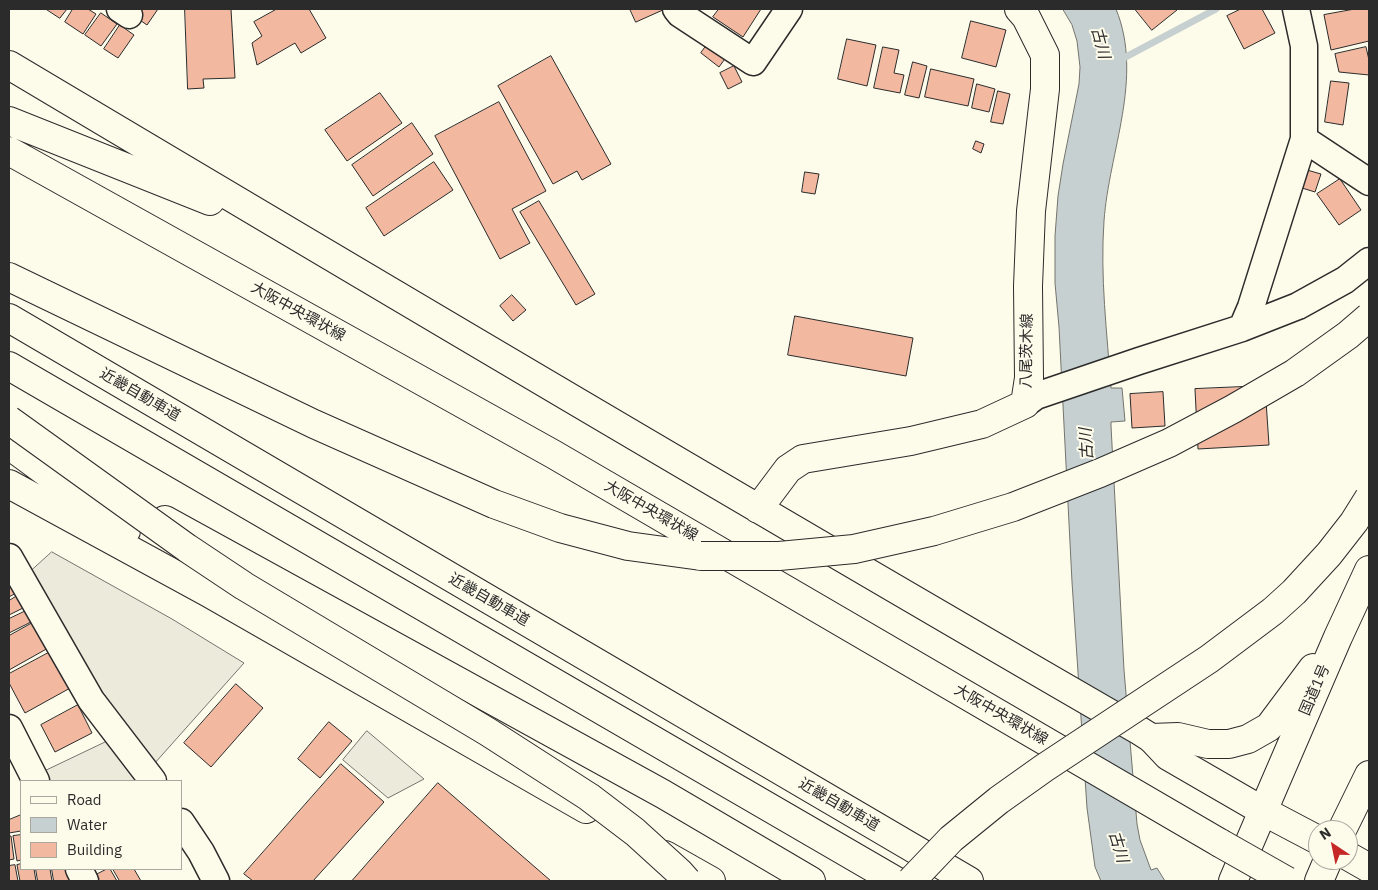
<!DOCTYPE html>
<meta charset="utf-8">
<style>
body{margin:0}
#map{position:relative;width:1378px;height:890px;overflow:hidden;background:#fdfbea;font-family:"IBM Plex Sans",sans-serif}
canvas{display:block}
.frame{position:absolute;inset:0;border:10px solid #2b2b2b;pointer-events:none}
.legend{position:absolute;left:20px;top:780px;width:162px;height:90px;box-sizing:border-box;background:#fdfbea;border:1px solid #a9a89e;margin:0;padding:6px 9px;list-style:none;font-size:15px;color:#2b2b2b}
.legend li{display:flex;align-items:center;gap:10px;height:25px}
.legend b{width:25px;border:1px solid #a9a89e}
.north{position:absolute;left:1308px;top:820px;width:50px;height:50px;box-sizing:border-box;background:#fdfbea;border:1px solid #a9a89e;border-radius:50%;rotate:326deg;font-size:14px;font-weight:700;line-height:20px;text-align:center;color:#2b2b2b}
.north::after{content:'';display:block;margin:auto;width:18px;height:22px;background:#c62828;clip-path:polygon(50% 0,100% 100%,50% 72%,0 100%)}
</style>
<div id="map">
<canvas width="1378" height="890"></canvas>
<div class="frame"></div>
<ul class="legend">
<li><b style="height:6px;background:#fdfbea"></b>Road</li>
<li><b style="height:14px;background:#c7d0d0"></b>Water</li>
<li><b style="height:14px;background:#f2b8a0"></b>Building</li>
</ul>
<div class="north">N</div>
</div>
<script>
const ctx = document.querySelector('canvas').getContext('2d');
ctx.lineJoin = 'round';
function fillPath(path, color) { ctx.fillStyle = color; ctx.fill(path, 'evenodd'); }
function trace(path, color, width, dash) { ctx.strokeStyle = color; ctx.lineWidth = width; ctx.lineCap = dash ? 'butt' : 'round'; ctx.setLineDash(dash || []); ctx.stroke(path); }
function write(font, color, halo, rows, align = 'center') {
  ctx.font = font + ' "IBM Plex Sans","Noto Sans JP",sans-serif'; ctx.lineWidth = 4; ctx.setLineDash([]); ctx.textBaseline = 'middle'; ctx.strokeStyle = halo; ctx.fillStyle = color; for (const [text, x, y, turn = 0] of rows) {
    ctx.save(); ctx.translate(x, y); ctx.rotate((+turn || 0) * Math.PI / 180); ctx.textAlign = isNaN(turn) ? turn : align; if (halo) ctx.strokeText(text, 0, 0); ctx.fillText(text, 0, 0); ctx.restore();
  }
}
const parking = new Path2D(`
 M 52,552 L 172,619 L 244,663 L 154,764 L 65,640 L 30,572 Z
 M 367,731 L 424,779 L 388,798 L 343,760 Z
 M 108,741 L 139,781 L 45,781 L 41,773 Z`);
fillPath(parking, '#eceadb');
trace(parking, '#74746e', 1);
const water = new Path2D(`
 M 1063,9 L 1116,9 C 1144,78 1109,151 1104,221 C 1100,277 1107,332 1111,388 L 1122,388 L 1125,421 L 1111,422 L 1111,426 L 1124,670 L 1137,824 L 1140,840 L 1151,870 L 1157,868 L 1165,881 L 1101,881 L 1095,867 L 1087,808 L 1072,582 L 1059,327 L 1055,283 L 1055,236 L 1058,196 L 1063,164 L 1079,84 L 1080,67 L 1077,41 L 1072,25 Z`);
fillPath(water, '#c7d0d0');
trace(water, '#74746e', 1);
trace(new Path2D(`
 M 1120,60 L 1216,9`), '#c7d0d0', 7);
const building = new Path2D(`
 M 46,9 L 67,9 L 60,18 Z
 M 73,9 L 88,9 L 96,14 L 83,34 L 65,22 Z
 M 139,9 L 158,9 L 147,25 L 134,16 Z
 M 185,9 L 231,9 L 235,78 L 203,79 L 204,88 L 188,89 Z
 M 277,9 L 309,9 L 326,38 L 301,53 L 295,43 L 257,65 L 252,43 L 262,36 L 254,22 Z
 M 630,9 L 665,9 L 636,22 Z
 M 719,9 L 761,9 L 743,37 L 713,17 Z
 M 1135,9 L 1176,9 L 1177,10 L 1152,30 Z
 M 1241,9 L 1262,9 L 1275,33 L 1244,49 L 1227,16 Z
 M 1355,9 L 1369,9 L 1369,41 L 1331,50 L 1324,15 Z
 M 101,13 L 117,24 L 101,46 L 85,35 Z
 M 971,21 L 1006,30 L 996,67 L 962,58 Z
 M 120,25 L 134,35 L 118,58 L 104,49 Z
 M 847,39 L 876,45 L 867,86 L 838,79 Z
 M 709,42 L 727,56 L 719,67 L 701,53 Z
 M 883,47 L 899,50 L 894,73 L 904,75 L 900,93 L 874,88 Z
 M 1366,47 L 1369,60 L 1369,75 L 1339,72 L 1335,54 Z
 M 551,56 L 611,164 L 582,180 L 577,171 L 553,184 L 498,86 Z
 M 913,62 L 927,66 L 919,98 L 905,95 Z
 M 734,66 L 742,82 L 728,89 L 720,73 Z
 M 931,69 L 974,79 L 968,106 L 925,97 Z
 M 1331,81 L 1349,83 L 1343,125 L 1325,122 Z
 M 977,84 L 995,89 L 989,112 L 972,108 Z
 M 998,91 L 1010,94 L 1003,124 L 991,122 Z
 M 380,93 L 402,123 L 347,161 L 325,130 Z
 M 499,102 L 546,191 L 512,209 L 530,243 L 500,259 L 435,136 Z
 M 412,123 L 433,154 L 373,196 L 352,165 Z
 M 976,141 L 984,144 L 981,153 L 973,149 Z
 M 434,162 L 453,190 L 384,236 L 366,208 Z
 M 1307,170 L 1321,174 L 1315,192 L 1302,188 Z
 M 805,172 L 819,174 L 815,194 L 802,192 Z
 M 1340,179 L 1361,210 L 1339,225 L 1317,194 Z
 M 539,201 L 595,294 L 576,305 L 520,212 Z
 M 512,295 L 526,310 L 513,321 L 500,306 Z
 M 795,316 L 913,338 L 906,376 L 788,355 Z
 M 1265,386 L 1269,445 L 1198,449 L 1195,389 Z
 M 1163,392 L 1165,426 L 1132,428 L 1130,394 Z
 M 9,583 L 16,593 L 9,597 Z
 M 17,596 L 23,608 L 9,615 L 9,601 Z
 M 28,610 L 33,621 L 9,633 L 9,619 Z
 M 36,621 L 50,647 L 9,670 L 9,636 Z
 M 52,651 L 72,687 L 25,713 L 9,683 L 9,674 Z
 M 236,684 L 263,708 L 211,767 L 184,743 Z
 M 78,705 L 92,733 L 55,752 L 41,725 Z
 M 329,722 L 352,741 L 320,778 L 298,759 Z
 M 341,764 L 384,802 L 313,881 L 253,881 L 244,874 Z
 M 438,783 L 551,881 L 352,881 Z
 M 21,815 L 21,831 L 9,833 L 9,820 Z
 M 21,835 L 21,860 L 17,861 L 13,836 Z
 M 9,836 L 11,836 L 14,859 L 9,860 Z
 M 21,864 L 21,869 L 34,869 L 36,881 L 20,881 L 17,865 Z
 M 15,865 L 18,881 L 9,881 L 9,866 Z
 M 36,869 L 50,869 L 52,881 L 38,881 Z
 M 52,869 L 68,869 L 70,881 L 54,881 Z
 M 107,869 L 110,869 L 117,881 L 94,881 L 92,877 Z
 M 113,869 L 134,869 L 141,881 L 120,881 Z`);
fillPath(building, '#f2b8a0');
trace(building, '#2b2b2b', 1);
const minor = new Path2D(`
 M 120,9 L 129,15
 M 676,9 L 680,14 L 753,62 L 789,9
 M 1304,139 L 1369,182
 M 1242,328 L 1251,307 L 1304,139 L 1304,46 L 1296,9
 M 1025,404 L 1036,396 L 1139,361 L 1242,328 L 1298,306 L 1345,280 L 1369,261
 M 9,557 L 91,700 L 153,781
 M 9,728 L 36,781
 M 181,822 L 201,852 L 216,881
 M 79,869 L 85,881`);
const major = new Path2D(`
 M 9,65 C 385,289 761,512 1140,731 L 1151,738 L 1168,756 L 1263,811 L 1318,840
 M 9,121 L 210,201
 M 9,151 L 553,454 L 1220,843
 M 9,445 L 126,531
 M 9,484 L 209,593 L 586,809
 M 758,509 L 788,469 L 803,459 L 911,441 L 982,424 L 1025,404 L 1029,378 L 1028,286 L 1031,211 L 1045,89 L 1045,55 L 1026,17 L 1019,9
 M 165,520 L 663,794 L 811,881
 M 665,855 L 711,881
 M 1348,856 L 1369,868
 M 1233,881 L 1263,811
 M 1319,881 L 1328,860`);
const highway = new Path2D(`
 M 9,277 L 314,424 L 494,504 L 560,528 L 628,546 L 701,556
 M 9,318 L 969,881
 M 9,366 L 896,881
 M 1151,738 L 1178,737 L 1208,744 L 1229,744 L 1248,739 L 1269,727 L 1313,668
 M 1263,811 L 1338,637 L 1369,570
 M 1342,830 L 1369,775`);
trace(minor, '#2b2b2b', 29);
trace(major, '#2b2b2b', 30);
trace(highway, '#2b2b2b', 30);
trace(minor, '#fdfbea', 26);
trace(major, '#fdfbea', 28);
trace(highway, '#fdfbea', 28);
const majorBridge = new Path2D(`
 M 1220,843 L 1287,881`);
const highwayBridge = new Path2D(`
 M 9,420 L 187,548 L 244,586 L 488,732 L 589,797 L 635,832 L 679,872 L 687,881
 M 701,556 L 779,556 L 854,549 L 934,531 L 1013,507 L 1100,473 L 1169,443 L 1233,409 L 1295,373 L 1348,335 L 1369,317
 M 911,881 L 951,839 L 999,800 L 1044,768 L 1209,659 L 1273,611 L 1294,592 L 1329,554 L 1354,522 L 1369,498`);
trace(majorBridge, '#2b2b2b', 30, []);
trace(highwayBridge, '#2b2b2b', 30, []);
trace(majorBridge, '#fdfbea', 28);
trace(highwayBridge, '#fdfbea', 28);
write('15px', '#2b2b2b', '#fdfbea', [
 ["大阪中央環状線",298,312,29],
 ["八尾茨木線",1027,351,-89],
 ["近畿自動車道",140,395,30],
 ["大阪中央環状線",651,511,30],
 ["近畿自動車道",489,600,30],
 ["国道1号",1315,690,-67],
 ["大阪中央環状線",1001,715,30],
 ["近畿自動車道",839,805,30]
]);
write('italic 16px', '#2b2b2b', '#fdfbea', [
 ["古川",1100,43,75],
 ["古川",1087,444,-93],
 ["古川",1118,847,73]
]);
</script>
